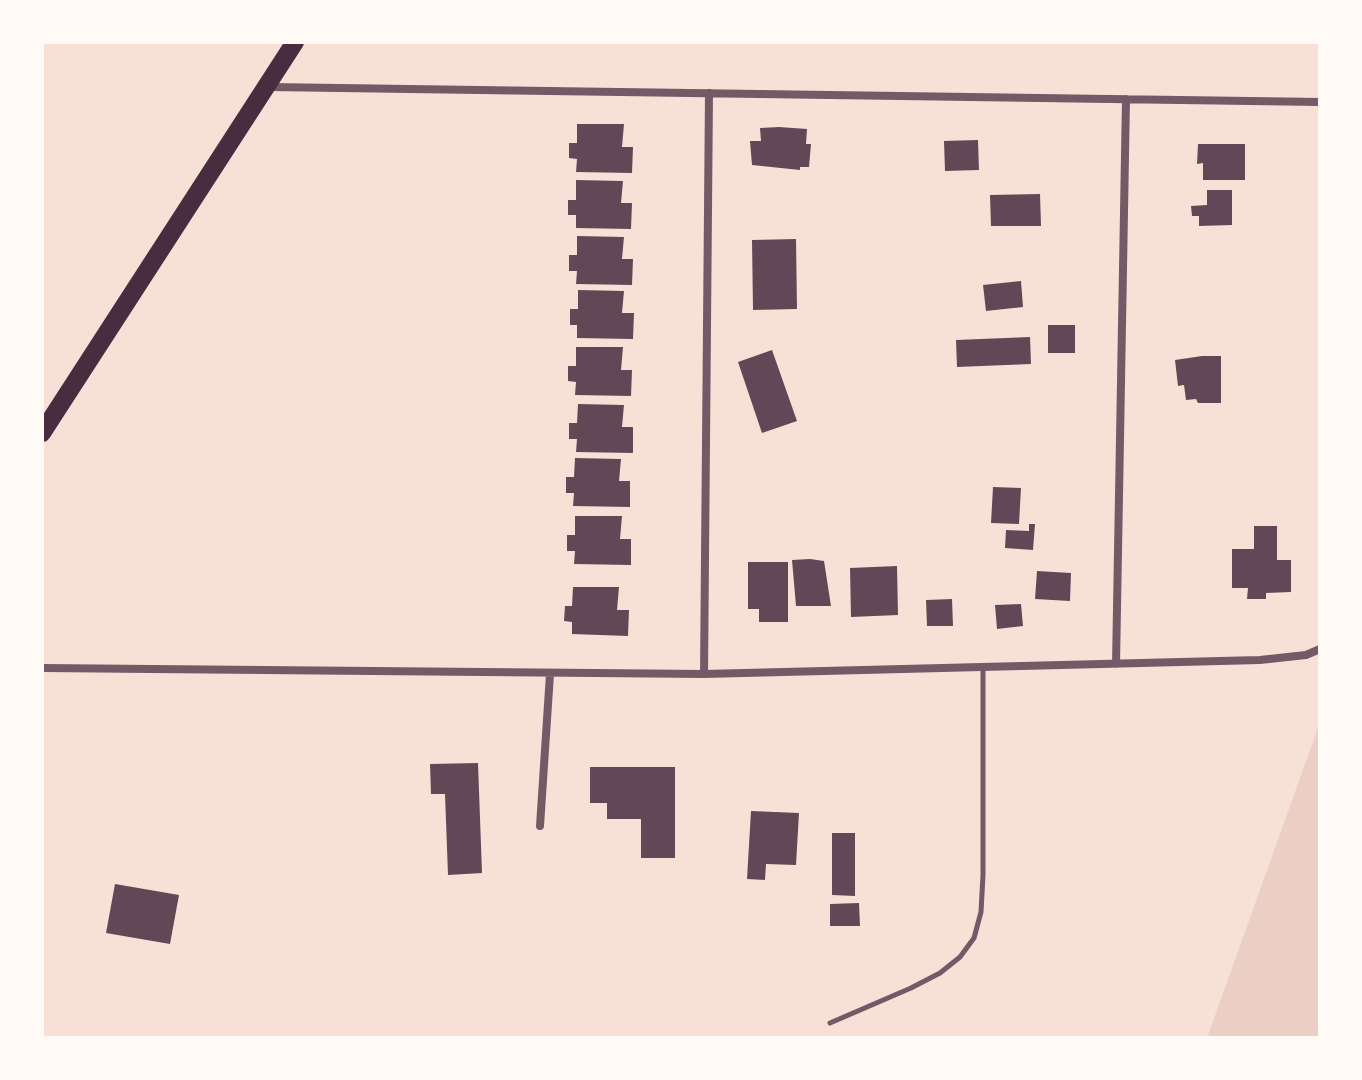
<!DOCTYPE html>
<style>
body{margin:0}
#map{position:relative;width:1362px;height:1080px;overflow:hidden;background:#f7e1d7;font-family:Arial,sans-serif}
canvas{display:block}
.frame{position:absolute;inset:0;border:44px solid #fffaf5;pointer-events:none}
</style>
<div id="map">
<canvas width="1362" height="1080"></canvas>
<div class="frame"></div>
</div>
<script>
const ctx = document.querySelector('canvas').getContext('2d');
ctx.lineJoin = 'round';
function fillPath(path, color) { ctx.fillStyle = color; ctx.fill(path, 'evenodd'); }
function trace(path, color, width, dash) { ctx.strokeStyle = color; ctx.lineWidth = width; ctx.lineCap = dash ? 'butt' : 'round'; ctx.setLineDash(dash || []); ctx.stroke(path); }
fillPath(new Path2D(`
 M 1320,722 L 1320,1038 L 1207,1038 Z`), '#ebcfc5');
fillPath(new Path2D(`
 M 577,124 L 624,124 L 622,147 L 633,147 L 632,173 L 576,172 L 577,159 L 569,158 L 569,143 L 577,143 Z
 M 779,127 L 807,129 L 806,144 L 811,144 L 809,167 L 800,167 L 800,170 L 752,165 L 750,141 L 761,141 L 760,128 Z
 M 978,140 L 979,170 L 945,171 L 944,141 Z
 M 1198,144 L 1245,144 L 1245,180 L 1203,180 L 1203,163 L 1197,164 Z
 M 576,180 L 623,181 L 621,203 L 632,203 L 631,229 L 576,228 L 576,215 L 568,215 L 568,200 L 576,200 Z
 M 1207,190 L 1232,190 L 1232,225 L 1199,226 L 1199,216 L 1192,216 L 1191,206 L 1207,205 Z
 M 1040,194 L 1041,226 L 991,226 L 990,195 Z
 M 577,236 L 624,237 L 622,259 L 633,259 L 632,285 L 576,284 L 577,271 L 569,271 L 569,255 L 577,255 Z
 M 796,239 L 797,309 L 753,310 L 752,240 Z
 M 1021,281 L 1023,307 L 986,311 L 983,285 Z
 M 578,290 L 624,291 L 622,313 L 634,313 L 633,339 L 577,338 L 577,325 L 570,325 L 570,309 L 578,309 Z
 M 1048,325 L 1075,325 L 1075,353 L 1048,353 Z
 M 1030,337 L 1031,364 L 957,367 L 956,340 Z
 M 576,347 L 623,347 L 621,370 L 632,370 L 631,396 L 575,395 L 576,382 L 568,381 L 568,366 L 576,366 Z
 M 772,350 L 797,421 L 762,433 L 738,362 Z
 M 1202,356 L 1221,356 L 1221,403 L 1198,403 L 1196,399 L 1186,400 L 1184,385 L 1178,386 L 1175,360 Z
 M 578,404 L 624,405 L 622,427 L 633,427 L 633,453 L 576,452 L 577,439 L 569,439 L 569,423 L 577,423 Z
 M 575,458 L 621,459 L 619,481 L 630,481 L 630,507 L 573,506 L 574,493 L 566,493 L 566,477 L 574,477 Z
 M 993,487 L 1021,488 L 1019,524 L 991,523 Z
 M 575,516 L 622,516 L 620,539 L 631,539 L 631,565 L 574,564 L 575,551 L 567,551 L 567,535 L 575,535 Z
 M 1029,524 L 1035,524 L 1033,550 L 1005,548 L 1006,530 L 1029,531 Z
 M 1254,526 L 1277,526 L 1277,560 L 1291,560 L 1291,592 L 1266,593 L 1266,599 L 1247,599 L 1248,588 L 1232,588 L 1232,549 L 1254,549 Z
 M 810,559 L 824,561 L 831,606 L 796,606 L 792,560 Z
 M 748,562 L 788,562 L 788,622 L 759,622 L 759,609 L 748,609 Z
 M 897,566 L 898,615 L 851,617 L 850,568 Z
 M 1037,571 L 1071,573 L 1070,601 L 1035,599 Z
 M 573,587 L 619,587 L 617,610 L 629,610 L 628,636 L 572,634 L 572,622 L 564,621 L 565,606 L 572,606 Z
 M 952,599 L 953,626 L 927,626 L 926,600 Z
 M 1021,604 L 1023,626 L 997,629 L 995,605 Z
 M 478,763 L 482,873 L 448,875 L 445,794 L 431,794 L 430,764 Z
 M 590,767 L 675,767 L 675,858 L 641,858 L 641,819 L 607,819 L 607,803 L 590,803 Z
 M 751,811 L 799,813 L 796,865 L 766,864 L 765,880 L 747,879 Z
 M 832,833 L 855,833 L 855,896 L 832,895 Z
 M 115,884 L 179,895 L 170,944 L 106,933 Z
 M 859,903 L 860,926 L 830,926 L 830,904 Z`), '#644757');
trace(new Path2D(`
 M 830,1023 L 911,988 L 940,973 L 960,957 L 974,938 L 981,912 L 983,875 L 983,667`), '#755966', 5);
trace(new Path2D(`
 M 269,87 L 1320,102
 M 1116,664 L 1126,99
 M 42,668 L 704,674 L 1260,660 L 1306,655 L 1320,649
 M 704,674 L 709,93
 M 540,826 L 550,674`), '#755966', 8);
trace(new Path2D(`
 M 42,433 L 295,42`), '#4a2c40', 18);
</script>
